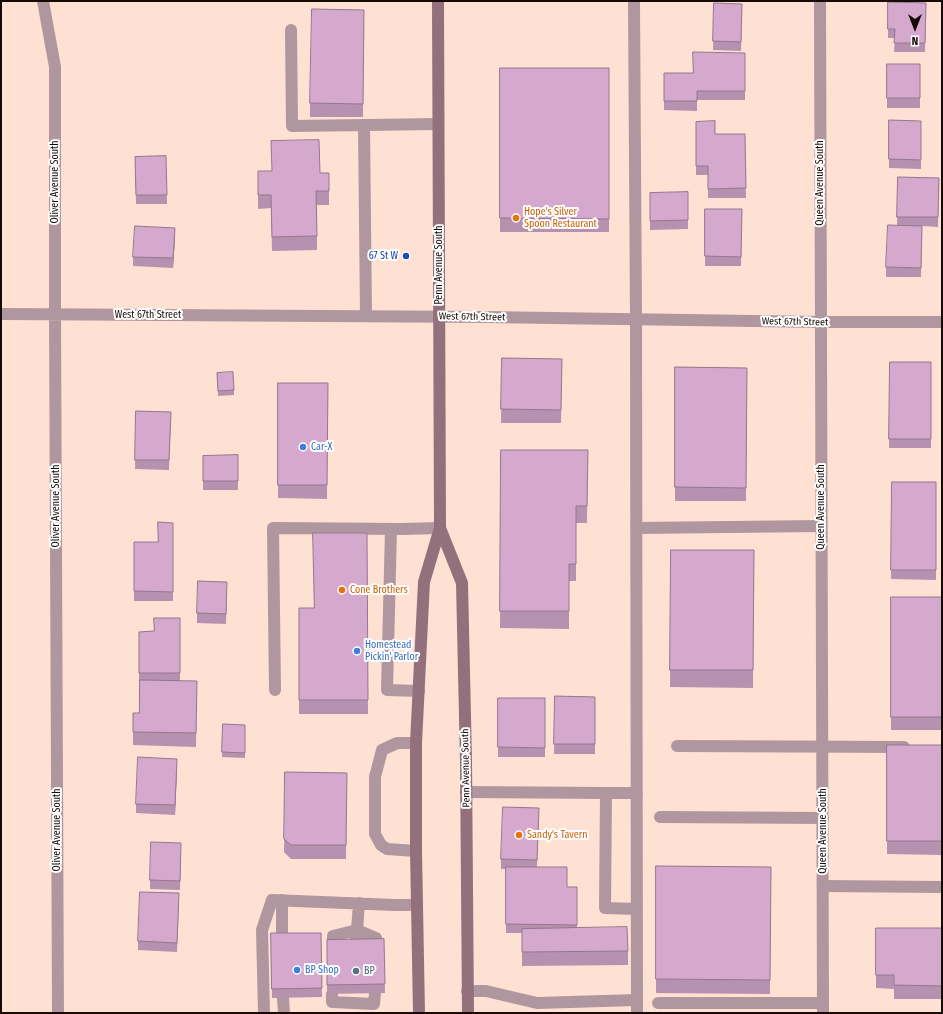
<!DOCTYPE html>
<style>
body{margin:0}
#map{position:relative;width:943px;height:1014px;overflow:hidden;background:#fee1d3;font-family:"Fira Sans Condensed",sans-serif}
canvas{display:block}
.frame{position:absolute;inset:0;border:2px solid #150a05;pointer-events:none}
.north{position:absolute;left:895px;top:8px;width:40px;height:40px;-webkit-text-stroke:3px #fff;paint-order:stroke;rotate:180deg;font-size:11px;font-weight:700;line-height:16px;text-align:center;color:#150a05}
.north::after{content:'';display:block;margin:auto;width:14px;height:18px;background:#150a05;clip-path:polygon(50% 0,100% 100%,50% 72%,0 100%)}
</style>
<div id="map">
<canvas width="943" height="1014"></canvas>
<div class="frame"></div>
<div class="north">N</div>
</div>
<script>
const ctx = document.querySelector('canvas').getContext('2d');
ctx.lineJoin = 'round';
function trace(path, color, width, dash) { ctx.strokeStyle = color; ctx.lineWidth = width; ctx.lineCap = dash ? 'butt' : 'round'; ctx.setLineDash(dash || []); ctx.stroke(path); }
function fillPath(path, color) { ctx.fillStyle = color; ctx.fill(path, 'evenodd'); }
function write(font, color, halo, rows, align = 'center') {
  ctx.font = font + ' "Fira Sans Condensed",sans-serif'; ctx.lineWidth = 4; ctx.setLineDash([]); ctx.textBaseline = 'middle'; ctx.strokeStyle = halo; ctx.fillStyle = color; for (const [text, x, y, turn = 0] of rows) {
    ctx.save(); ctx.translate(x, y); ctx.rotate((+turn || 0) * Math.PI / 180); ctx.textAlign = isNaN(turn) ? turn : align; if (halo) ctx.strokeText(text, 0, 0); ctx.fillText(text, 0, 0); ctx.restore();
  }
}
trace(new Path2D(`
 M 634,1 L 636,319 L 637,1013
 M 291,30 L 292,126 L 438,124
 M 364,125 L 366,316
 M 636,528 L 821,526
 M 391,529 L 387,690 L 419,691
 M 275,690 L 273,528 L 402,529 L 440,528
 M 677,746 L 904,747
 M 466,792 L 606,793 L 605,908 L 637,909
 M 606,793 L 637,793
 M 660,817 L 823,818
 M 416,851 L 387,849 L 381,845 L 375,834 L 375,777 L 382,750 L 397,743 L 416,743
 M 823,886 L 942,887
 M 282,900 L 282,943
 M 359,903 L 357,930 L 376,938 L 376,949
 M 333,949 L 333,936 L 357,930 L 356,938
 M 467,991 L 486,991 L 537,1003 L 637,1000
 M 332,994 L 332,1002 L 374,1004 L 375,993
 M 283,998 L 284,1013
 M 658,1003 L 823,1003
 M 264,1013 L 262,930 L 272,900 L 394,905 L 417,905`), '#b0979f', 12);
trace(new Path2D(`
 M 43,1 L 55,67 L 55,314 L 58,1013
 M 820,1 L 823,1013
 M 1,314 L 485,317 L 821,322 L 942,322`), '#b0979f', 12);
trace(new Path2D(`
 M 440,528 L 462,583 L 466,761 L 468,1013
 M 419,1013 L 416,851 L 416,743 L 424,582 L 440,528 L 438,1`), '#94707c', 12);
fillPath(new Path2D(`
 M 888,2 L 926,3 L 925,52 L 894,52 L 895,38 L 888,38 Z
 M 714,3 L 742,4 L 741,51 L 713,50 Z
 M 364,10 L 363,117 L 310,117 L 310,103 Z
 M 745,53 L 745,100 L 697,100 L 697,111 L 664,110 L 664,73 L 693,73 Z
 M 887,64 L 920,64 L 920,108 L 887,108 Z
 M 500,68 L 609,68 L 609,232 L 500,232 Z
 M 889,120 L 921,121 L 921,169 L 889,168 Z
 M 696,122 L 715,134 L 745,134 L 746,198 L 708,198 L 708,175 L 696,175 Z
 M 166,156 L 167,204 L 136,204 L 135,157 Z
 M 258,171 L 329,173 L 329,205 L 317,205 L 317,250 L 272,251 L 271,208 L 258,209 Z
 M 898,177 L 939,178 L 938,227 L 922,226 L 921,277 L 886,277 L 886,267 L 897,225 Z
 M 688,192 L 688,229 L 650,230 L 650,193 Z
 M 705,209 L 742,209 L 741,266 L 705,266 Z
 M 175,237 L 173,268 L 133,266 L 133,257 Z
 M 502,358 L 562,359 L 561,423 L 501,423 Z
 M 890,362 L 931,362 L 931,448 L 889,448 Z
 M 675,367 L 747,368 L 746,501 L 675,501 Z
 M 217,373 L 234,390 L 234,395 L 218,396 Z
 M 278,383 L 328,383 L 327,499 L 278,498 Z
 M 136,411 L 171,412 L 169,470 L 135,469 Z
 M 501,450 L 588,450 L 587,523 L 576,523 L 576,581 L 569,581 L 569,629 L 500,628 Z
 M 238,455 L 238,490 L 203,490 L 203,456 Z
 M 892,482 L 936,482 L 936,580 L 891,579 Z
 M 173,523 L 173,601 L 134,601 L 134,542 L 158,542 Z
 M 367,533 L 368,714 L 299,714 L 299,608 L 314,608 Z
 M 671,550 L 754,550 L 753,688 L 670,687 Z
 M 227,591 L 226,624 L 197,623 L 197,613 Z
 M 891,597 L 942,597 L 942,730 L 891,730 Z
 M 180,618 L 180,681 L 197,681 L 196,747 L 133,745 L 133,713 L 139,713 L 140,683 L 139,683 L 139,632 L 154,631 Z
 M 555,696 L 595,697 L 595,754 L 554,754 Z
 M 498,698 L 545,698 L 545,757 L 498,757 Z
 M 223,724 L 245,725 L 245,758 L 222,757 Z
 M 887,745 L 942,745 L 942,855 L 887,854 Z
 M 177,768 L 175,815 L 136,813 L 136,804 Z
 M 285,772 L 347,773 L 346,859 L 291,859 L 284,852 Z
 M 539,818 L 537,867 L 567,887 L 577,887 L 577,928 L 628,951 L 628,965 L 522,966 L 522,933 L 506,933 L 506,869 L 501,869 L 501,859 Z
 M 181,852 L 180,890 L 150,889 L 150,880 Z
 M 656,866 L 771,867 L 770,994 L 656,993 Z
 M 179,903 L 177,952 L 138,950 L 138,941 Z
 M 876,928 L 942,928 L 942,999 L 894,999 L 894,989 L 876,988 Z
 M 271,933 L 321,933 L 322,997 L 272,998 Z
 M 384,939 L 385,993 L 327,994 L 327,940 Z`), '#b791b0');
fillPath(new Path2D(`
 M 175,228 L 175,237 L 173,268 L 173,258 Z
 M 177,759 L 177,768 L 175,815 L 175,805 Z`), '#957690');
const building = new Path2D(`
 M 888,2 L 926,3 L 925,43 L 894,43 L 895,29 L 888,29 Z
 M 714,3 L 742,4 L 741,42 L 713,41 Z
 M 312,9 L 364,10 L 363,104 L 310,103 Z
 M 693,52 L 745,53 L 745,91 L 697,91 L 697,101 L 664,101 L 664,73 L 693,73 Z
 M 887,64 L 920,64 L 920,98 L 887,98 Z
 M 500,68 L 609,68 L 609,219 L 500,218 Z
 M 889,120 L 921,121 L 921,160 L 889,159 Z
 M 715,121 L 715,134 L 745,134 L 746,188 L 708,189 L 708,166 L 696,166 L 696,122 Z
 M 319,140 L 320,173 L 329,173 L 329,191 L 316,191 L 317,236 L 272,237 L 271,195 L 258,195 L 258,171 L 272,171 L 271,141 Z
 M 166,156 L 167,195 L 136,195 L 135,157 Z
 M 898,177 L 939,178 L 938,217 L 897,217 Z
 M 688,192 L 688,220 L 650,221 L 650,193 Z
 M 705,209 L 742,209 L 741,257 L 705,256 Z
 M 888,225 L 922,226 L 921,268 L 886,267 Z
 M 135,226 L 175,228 L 173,258 L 133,257 Z
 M 502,358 L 562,359 L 561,410 L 501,409 Z
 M 890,362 L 931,362 L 931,439 L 889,439 Z
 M 675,367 L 747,368 L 746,488 L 675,487 Z
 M 233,372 L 234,390 L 218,391 L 217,373 Z
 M 278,383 L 328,383 L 327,485 L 278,485 Z
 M 136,411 L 171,412 L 169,460 L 135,460 Z
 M 501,450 L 588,450 L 587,506 L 576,506 L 576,564 L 569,564 L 569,611 L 500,611 Z
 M 238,455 L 238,481 L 203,481 L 203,456 Z
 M 892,482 L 936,482 L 936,570 L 891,570 Z
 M 158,522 L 173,523 L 173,592 L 134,591 L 134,542 L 158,542 Z
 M 313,533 L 367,533 L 368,700 L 299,700 L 299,608 L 314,608 Z
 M 671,550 L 754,550 L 753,670 L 670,670 Z
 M 198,581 L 227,582 L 226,614 L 197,613 Z
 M 891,597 L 942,597 L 942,717 L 891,717 Z
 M 154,618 L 180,618 L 180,673 L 139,673 L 139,632 L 154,631 Z
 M 140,680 L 197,681 L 196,733 L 133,732 L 133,713 L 139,713 Z
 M 555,696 L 595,697 L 595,744 L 554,744 Z
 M 498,698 L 545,698 L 545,748 L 498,747 Z
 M 223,724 L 245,725 L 245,753 L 222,752 Z
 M 887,745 L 942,745 L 942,841 L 887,841 Z
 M 138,757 L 177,759 L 175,805 L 136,804 Z
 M 285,772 L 347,773 L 346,845 L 291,845 L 284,839 Z
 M 503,807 L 539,808 L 537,860 L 501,859 Z
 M 151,842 L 181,843 L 180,881 L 150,880 Z
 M 656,866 L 771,867 L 770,980 L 656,979 Z
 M 506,867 L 567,867 L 567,887 L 577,887 L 577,925 L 506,924 Z
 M 140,892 L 179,893 L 177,943 L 138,941 Z
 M 627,927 L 628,951 L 522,952 L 522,929 Z
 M 876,928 L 942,928 L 942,986 L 894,985 L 894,975 L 876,975 Z
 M 271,933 L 321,933 L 322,988 L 272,989 Z
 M 384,939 L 385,984 L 327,985 L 327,940 Z`);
fillPath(building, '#d5a9cd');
trace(building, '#957690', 1);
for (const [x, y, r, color] of [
 [516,218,4,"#e8710a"],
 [406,256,4,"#1a4fb4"],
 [303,447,4,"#3f7fe0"],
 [342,590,4,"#e8710a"],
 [357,651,4,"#3f7fe0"],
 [519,835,4,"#e8710a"],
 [297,970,4,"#3f7fe0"],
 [356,971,4,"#5c6f8a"]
]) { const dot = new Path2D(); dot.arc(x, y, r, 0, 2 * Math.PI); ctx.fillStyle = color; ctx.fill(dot); trace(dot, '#fff', 1.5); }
write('10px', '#150a05', '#fff', [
 ["Oliver Avenue South",55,182,-90],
 ["Queen Avenue South",820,183,-90],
 ["Penn Avenue South",439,265,-90],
 ["West 67th Street",148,315],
 ["West 67th Street",472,317,1],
 ["West 67th Street",795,322,1],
 ["Oliver Avenue South",56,506,-90],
 ["Queen Avenue South",821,507,-90],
 ["Penn Avenue South",466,768,-91],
 ["Oliver Avenue South",57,830,-90],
 ["Queen Avenue South",823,831,-90]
]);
write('10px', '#c56008', '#fff', [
 ["Hope's Silver",524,212],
 ["Spoon Restaurant",524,224],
 ["Cone Brothers",350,590],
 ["Sandy's Tavern",527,835]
], 'left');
write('10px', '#164399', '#fff', [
 ["67 St W",398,256]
], 'right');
write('10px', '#366cbe', '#fff', [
 ["Car-X",311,447],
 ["Homestead",365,645],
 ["Pickin' Parlor",365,657],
 ["BP Shop",305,970]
], 'left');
write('10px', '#4e5e75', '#fff', [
 ["BP",364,971]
], 'left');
</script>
